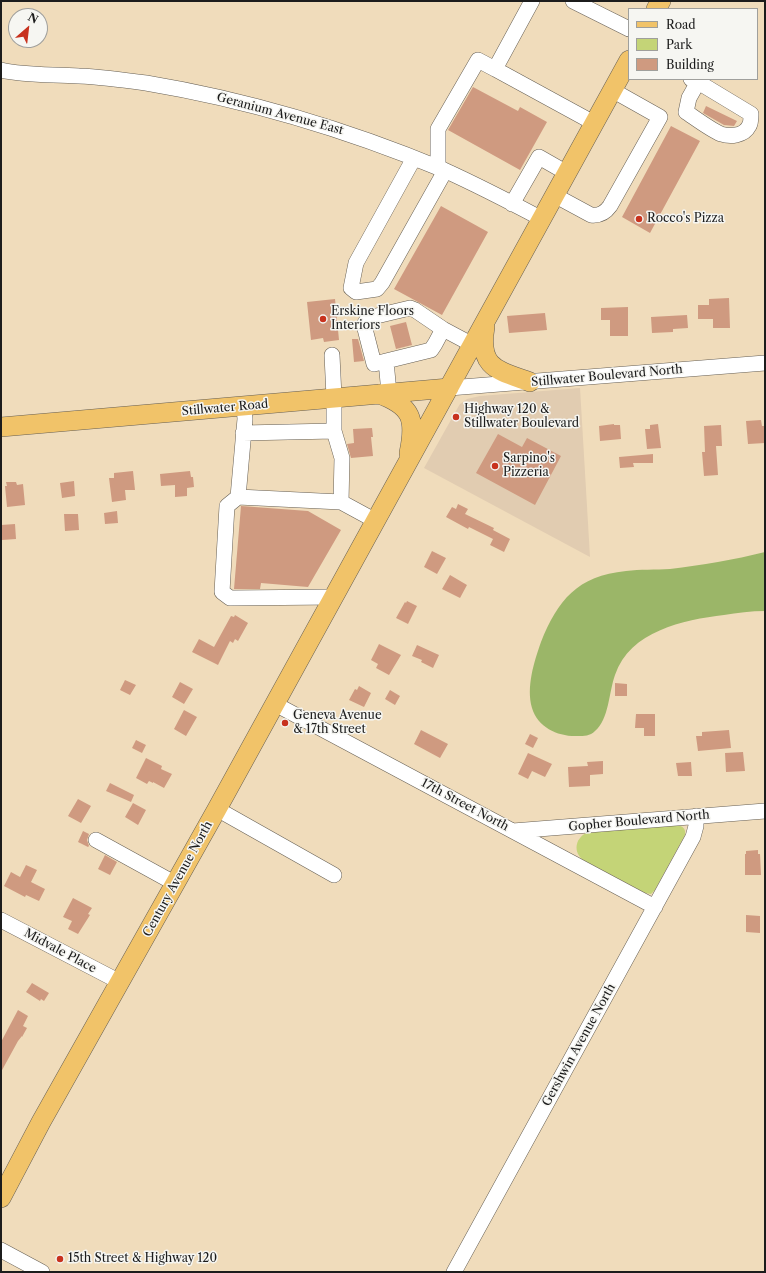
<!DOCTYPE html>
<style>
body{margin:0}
#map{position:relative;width:766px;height:1273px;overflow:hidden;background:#f0dcbb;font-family:"Libre Caslon Text",serif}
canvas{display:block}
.frame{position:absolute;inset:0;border:2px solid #1c1c1c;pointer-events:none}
.legend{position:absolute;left:628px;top:8px;width:130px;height:72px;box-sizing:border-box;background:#f6f6f2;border:1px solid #9f9f9c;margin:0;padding:5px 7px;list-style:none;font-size:12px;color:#1c1c1c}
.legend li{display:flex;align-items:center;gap:8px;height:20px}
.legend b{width:20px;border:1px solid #9f9f9c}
.north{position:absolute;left:8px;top:8px;width:40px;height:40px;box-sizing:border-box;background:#f6f6f2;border:1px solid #9f9f9c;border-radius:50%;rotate:28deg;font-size:11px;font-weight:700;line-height:16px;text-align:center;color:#1c1c1c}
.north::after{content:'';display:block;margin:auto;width:14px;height:18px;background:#c8321e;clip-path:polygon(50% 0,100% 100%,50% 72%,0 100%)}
</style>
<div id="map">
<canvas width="766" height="1273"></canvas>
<div class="frame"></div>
<ul class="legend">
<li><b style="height:5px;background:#f1c369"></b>Road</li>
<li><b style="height:11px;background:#c4d477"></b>Park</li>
<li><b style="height:11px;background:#cf9a80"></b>Building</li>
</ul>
<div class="north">N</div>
</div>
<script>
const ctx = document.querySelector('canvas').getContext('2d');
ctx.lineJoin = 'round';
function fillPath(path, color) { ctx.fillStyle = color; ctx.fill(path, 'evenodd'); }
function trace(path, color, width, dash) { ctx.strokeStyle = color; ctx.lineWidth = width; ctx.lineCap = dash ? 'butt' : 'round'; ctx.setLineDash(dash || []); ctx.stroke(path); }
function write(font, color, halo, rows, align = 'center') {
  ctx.font = font + ' "Libre Caslon Text",serif'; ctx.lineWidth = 3; ctx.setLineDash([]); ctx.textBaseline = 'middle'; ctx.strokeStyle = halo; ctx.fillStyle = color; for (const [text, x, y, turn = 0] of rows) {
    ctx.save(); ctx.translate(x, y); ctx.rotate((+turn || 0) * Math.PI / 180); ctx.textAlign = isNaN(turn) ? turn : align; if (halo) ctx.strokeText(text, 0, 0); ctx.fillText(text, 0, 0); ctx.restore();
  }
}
fillPath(new Path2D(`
 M 580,388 L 590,557 L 424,468 L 457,409 L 460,404 L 467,399 L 480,396 Z`), '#e1ccb1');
fillPath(new Path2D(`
 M 677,825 C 683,826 686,829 685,835 L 655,890 L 651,894 L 645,893 L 583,860 C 573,852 575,839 586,833 Z`), '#c4d477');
fillPath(new Path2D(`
 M 765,552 L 765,611 C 751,611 737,613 724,615 C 683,620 630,631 615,675 C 609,691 609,720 595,731 C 590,736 584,736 578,736 C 559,737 538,728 532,708 C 526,687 534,662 541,642 C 558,600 577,576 626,571 C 640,569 656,570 670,569 C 702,565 734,560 765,552 Z`), '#9bb668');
fillPath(new Path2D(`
 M 473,87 L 518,111 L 520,107 L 547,122 L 520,170 L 448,130 Z
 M 706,106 L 737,121 L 734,126 L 724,125 L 703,113 Z
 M 671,126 L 700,141 L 650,233 L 622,217 Z
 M 441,206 L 488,232 L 442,315 L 394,289 Z
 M 729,298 L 730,328 L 713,328 L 713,319 L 698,319 L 698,305 L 709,305 L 709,299 Z
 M 335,299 L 339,340 L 324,342 L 323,338 L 311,340 L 307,302 Z
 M 628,307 L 628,336 L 610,336 L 610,320 L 601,320 L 601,308 Z
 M 545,313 L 547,330 L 509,333 L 507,316 Z
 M 687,315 L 688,328 L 673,329 L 673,332 L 652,333 L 651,317 Z
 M 406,322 L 412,345 L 396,349 L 390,326 Z
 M 352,339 L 358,339 L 364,361 L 354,362 Z
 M 761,420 L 762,426 L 765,426 L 765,443 L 748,444 L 746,421 Z
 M 614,424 L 614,425 L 620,425 L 621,439 L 600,441 L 599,426 Z
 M 658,424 L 661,448 L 647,449 L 645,429 L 650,429 L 650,425 Z
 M 721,425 L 722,446 L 716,446 L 718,475 L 704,476 L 702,452 L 705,452 L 704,426 Z
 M 372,428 L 373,437 L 371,437 L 373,456 L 351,458 L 347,444 L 354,443 L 353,429 Z
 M 498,434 L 522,447 L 527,438 L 561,456 L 535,505 L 476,473 Z
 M 653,454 L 653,463 L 633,463 L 634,467 L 620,468 L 619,457 Z
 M 133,471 L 135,490 L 125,490 L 126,500 L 112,502 L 109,478 L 114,478 L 114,473 Z
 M 190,471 L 191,477 L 193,477 L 194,487 L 187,488 L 187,496 L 175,497 L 175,485 L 161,486 L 160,474 Z
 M 74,481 L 75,496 L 62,498 L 60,483 Z
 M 6,482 L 16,482 L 17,485 L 23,484 L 25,505 L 7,507 L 5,486 L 7,486 Z
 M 458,504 L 468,509 L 465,514 L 494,528 L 493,530 L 510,539 L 504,552 L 490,545 L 493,539 L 469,527 L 468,529 L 446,517 L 452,507 L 456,509 Z
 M 241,506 L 308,511 L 341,530 L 308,587 L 261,583 L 260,589 L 234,589 Z
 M 117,511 L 118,523 L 105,524 L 104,513 Z
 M 64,514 L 78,514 L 79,530 L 65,531 Z
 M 15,524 L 16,539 L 2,540 L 1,525 Z
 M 432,551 L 446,558 L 437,574 L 424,567 Z
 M 450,575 L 467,585 L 460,598 L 442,589 Z
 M 407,601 L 417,606 L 408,624 L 396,618 L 405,602 L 406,603 Z
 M 235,615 L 248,623 L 238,641 L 235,639 L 233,643 L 230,641 L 218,665 L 192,652 L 199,639 L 214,647 L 231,616 L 234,617 Z
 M 379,644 L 401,655 L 389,675 L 376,668 L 378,664 L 371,660 Z
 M 417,645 L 439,655 L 433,668 L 421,662 L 422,660 L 412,656 Z
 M 125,680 L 136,685 L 130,695 L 120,690 Z
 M 180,682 L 193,689 L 184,704 L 172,697 Z
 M 615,683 L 627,684 L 627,696 L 615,696 Z
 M 359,686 L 371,693 L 364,707 L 349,700 L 355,689 L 357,690 Z
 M 390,690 L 400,696 L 395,705 L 385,699 Z
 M 184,710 L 197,717 L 186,736 L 174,729 Z
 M 636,714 L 655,714 L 655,736 L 644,736 L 644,728 L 635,728 Z
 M 421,730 L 448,744 L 440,758 L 414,744 Z
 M 729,730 L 731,748 L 698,751 L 696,736 L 702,736 L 702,732 Z
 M 530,734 L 538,738 L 533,748 L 525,744 Z
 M 136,740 L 146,745 L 142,753 L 132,748 Z
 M 743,752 L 745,771 L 726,772 L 725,753 Z
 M 528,753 L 552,764 L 545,777 L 532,771 L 528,779 L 518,774 Z
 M 146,758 L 162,766 L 161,769 L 172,774 L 164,788 L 153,782 L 153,783 L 149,781 L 147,784 L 136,778 Z
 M 603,761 L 603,774 L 590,775 L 590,786 L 569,787 L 568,767 L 588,766 L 587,762 Z
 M 691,762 L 692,776 L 678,776 L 676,763 Z
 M 110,783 L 134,795 L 131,802 L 106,791 Z
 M 78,799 L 91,806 L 81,823 L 68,816 Z
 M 133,803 L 146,810 L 138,825 L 125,817 Z
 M 83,831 L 89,834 L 87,840 L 89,846 L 88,847 L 78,842 Z
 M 758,850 L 758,854 L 760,854 L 761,875 L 745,875 L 745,854 L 746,854 L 746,851 Z
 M 105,855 L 117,862 L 110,875 L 98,869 Z
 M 26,865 L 37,870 L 31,882 L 45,889 L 39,901 L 26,895 L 25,897 L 4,886 L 11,872 L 20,877 Z
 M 73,898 L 92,908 L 88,914 L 90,915 L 78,934 L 68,929 L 72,921 L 63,917 Z
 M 746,915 L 760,916 L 760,933 L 746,932 Z
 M 32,983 L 49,993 L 44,1001 L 41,999 L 40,1001 L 26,992 Z
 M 18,1010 L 28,1016 L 23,1026 L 27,1028 L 22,1037 L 22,1036 L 18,1041 L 1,1072 L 1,1042 Z`), '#cf9a80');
const minor = new Path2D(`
 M 532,1 L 495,69 L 594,123
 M 573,1 L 629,29
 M 1,70 C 26,76 54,74 79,76 C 101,77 124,80 146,83 C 248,100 348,130 444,170 C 477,185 510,202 542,219
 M 691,79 L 698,82 L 751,114 C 751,118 751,123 749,126 C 744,136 730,137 721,134 C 711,130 695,118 686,112 L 689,98 L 698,82
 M 414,158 L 356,263 L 351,288 L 356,292 L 377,289 L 382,283 L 445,171
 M 438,168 L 438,129 L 478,60 L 495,69
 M 554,195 L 591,215 C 600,216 605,213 610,206 L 660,117 L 612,90
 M 512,204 L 539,157 L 567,173
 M 443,329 L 435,344 L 431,350 L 374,364 L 364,325 L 368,318 L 410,308 L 415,310 L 443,329 L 473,345
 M 386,361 L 389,393
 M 449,388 L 765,363
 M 244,406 L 245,419 L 238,497 L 341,502 L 342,458 L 334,431 L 334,397 L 332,355
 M 243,433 L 334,431
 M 238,497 L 227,506 L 222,592 L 230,598 L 334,597
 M 341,502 L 376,521
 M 275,704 L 655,907
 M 217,809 L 334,875
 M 513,831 L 765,811
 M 96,840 L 176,884
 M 1,920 L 120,982
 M 1,1250 L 42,1272
 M 454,1272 L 693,837 L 696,826 L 696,816`);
const major = new Path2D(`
 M 656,9 L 661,1
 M 485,327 C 478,368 497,370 530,382
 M 379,394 C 412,406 416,419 409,453
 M 1,427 L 449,388
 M 1,1198 L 41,1122 L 217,809 L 629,60`);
trace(minor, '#665f54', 16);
trace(major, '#665f54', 20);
trace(minor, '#fff', 15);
trace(major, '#f1c369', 19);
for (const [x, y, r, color] of [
 [639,219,4,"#c8321e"],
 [323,319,4,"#c8321e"],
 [456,417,4,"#c8321e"],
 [495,466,4,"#c8321e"],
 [285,723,4,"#c8321e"],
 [60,1259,4,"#c8321e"]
]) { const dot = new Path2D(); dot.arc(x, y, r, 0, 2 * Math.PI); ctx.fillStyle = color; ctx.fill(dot); trace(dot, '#f6f6f2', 1.5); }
write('12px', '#1c1c1c', '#f6f6f2', [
 ["Geranium Avenue East",280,114,15],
 ["Stillwater Boulevard North",607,376,-5],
 ["Stillwater Road",225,408,-5],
 ["17th Street North",465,805,28],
 ["Gopher Boulevard North",639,821,-5],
 ["Century Avenue North",178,879,-61],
 ["Midvale Place",60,951,28],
 ["Gershwin Avenue North",579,1045,-61]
]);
write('12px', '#1c1c1c', '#f6f6f2', [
 ["Rocco's Pizza",647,219],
 ["Erskine Floors",331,312],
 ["Interiors",331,326],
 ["Highway 120 &",464,410],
 ["Stillwater Boulevard",464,424],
 ["Sarpino's",503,459],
 ["Pizzeria",503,473],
 ["Geneva Avenue",293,716],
 ["& 17th Street",293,730],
 ["15th Street & Highway 120",68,1259]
], 'left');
</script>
